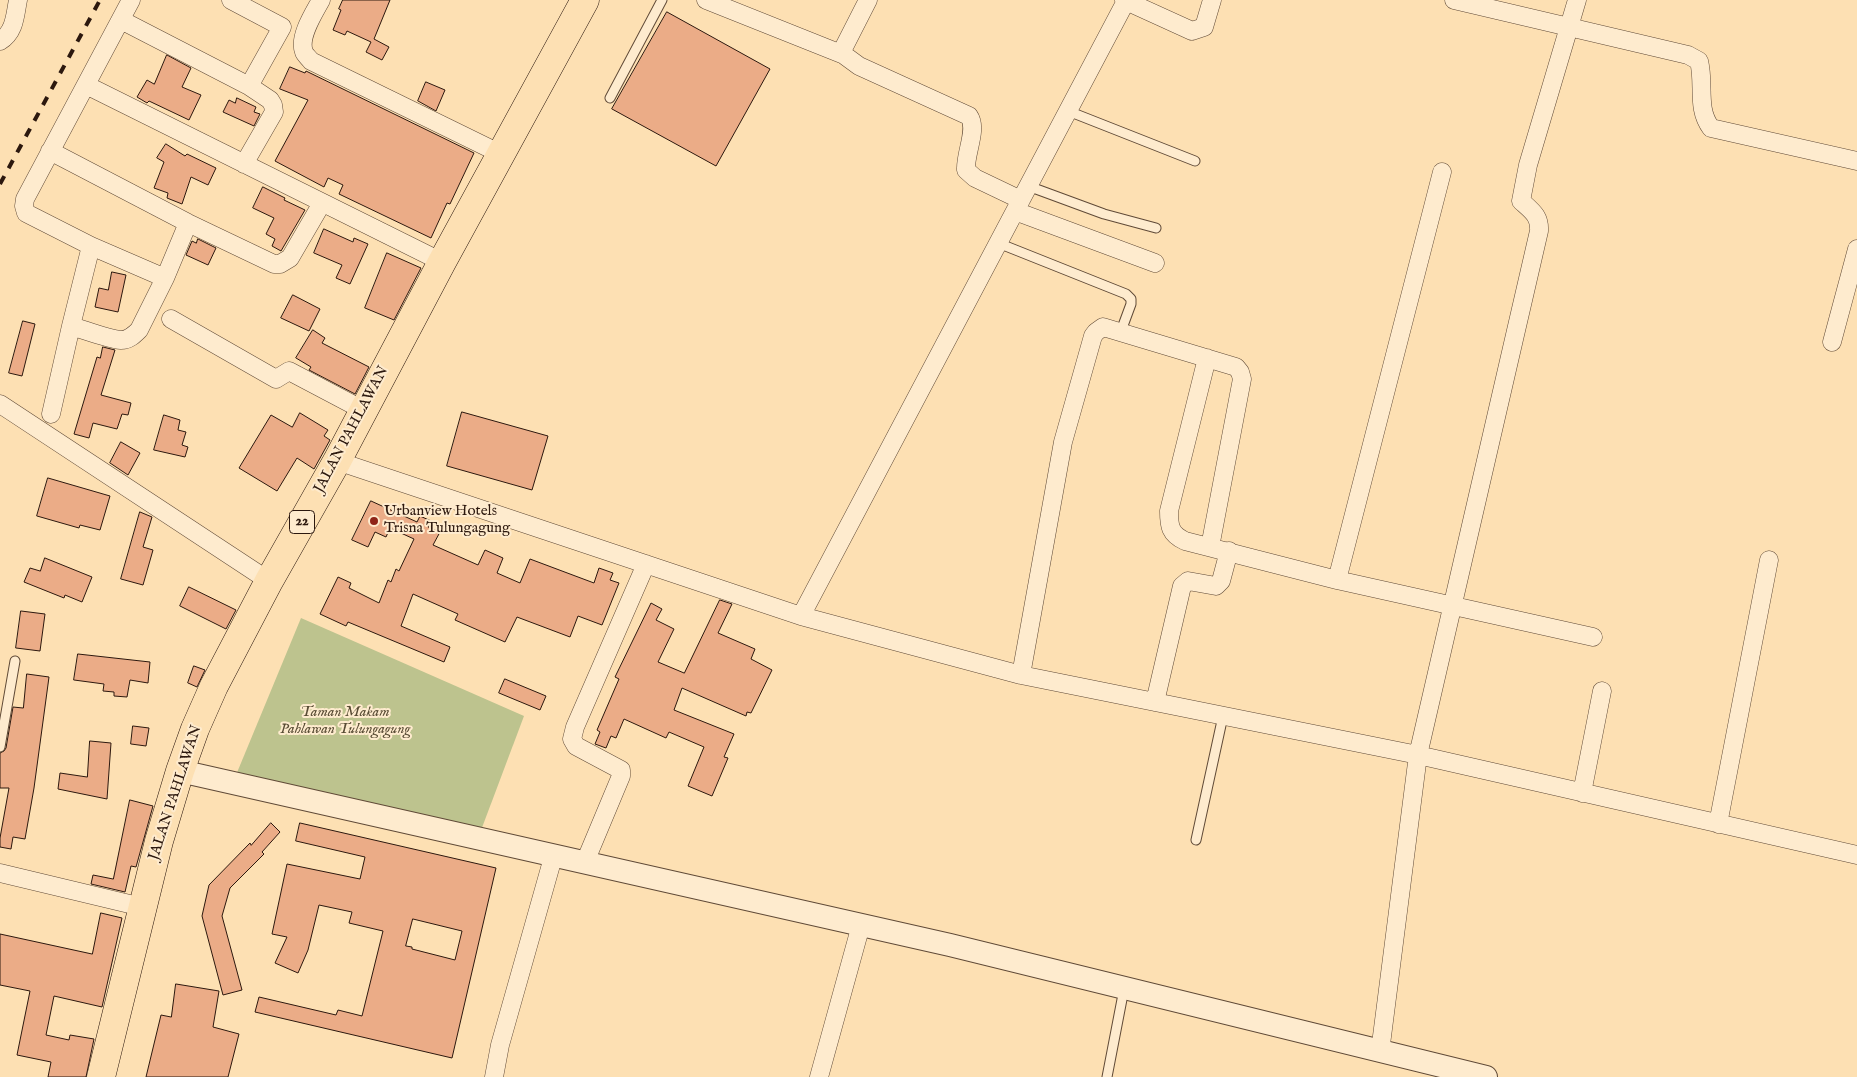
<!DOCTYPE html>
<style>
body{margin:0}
canvas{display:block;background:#fde0b3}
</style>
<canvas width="1857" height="1077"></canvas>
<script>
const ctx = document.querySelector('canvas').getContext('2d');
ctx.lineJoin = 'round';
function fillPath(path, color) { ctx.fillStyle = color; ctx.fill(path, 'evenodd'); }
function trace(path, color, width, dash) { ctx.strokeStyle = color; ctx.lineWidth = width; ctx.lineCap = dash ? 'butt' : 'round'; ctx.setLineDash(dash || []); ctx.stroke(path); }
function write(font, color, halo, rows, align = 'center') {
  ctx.font = font + ' "IM FELL English",serif'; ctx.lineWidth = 4; ctx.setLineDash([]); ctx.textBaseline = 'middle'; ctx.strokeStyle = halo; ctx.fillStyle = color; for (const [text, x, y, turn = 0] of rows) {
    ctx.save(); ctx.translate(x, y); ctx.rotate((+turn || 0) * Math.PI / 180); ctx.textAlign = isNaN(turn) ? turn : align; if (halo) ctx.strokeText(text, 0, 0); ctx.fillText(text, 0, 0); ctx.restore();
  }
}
fillPath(new Path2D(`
 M 301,618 L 524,716 L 480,833 L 236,775 Z`), '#bdc38e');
const building = new Path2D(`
 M 343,0 L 390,0 L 374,39 L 389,47 L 382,60 L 366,52 L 371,42 L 347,31 L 345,35 L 333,30 L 341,10 L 339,9 Z
 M 667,12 L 770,69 L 716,166 L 612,109 Z
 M 167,55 L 191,68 L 182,87 L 201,95 L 189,120 L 149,101 L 147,103 L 137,97 L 147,80 L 154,84 Z
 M 290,67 L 305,73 L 306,71 L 474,153 L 450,204 L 447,203 L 431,238 L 339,194 L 343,185 L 328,178 L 324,187 L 275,161 L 308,100 L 280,89 Z
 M 426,82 L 445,90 L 436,111 L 418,101 Z
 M 237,98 L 256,107 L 254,112 L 260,114 L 254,126 L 223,112 L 229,100 L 235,103 Z
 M 166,144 L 185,156 L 187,154 L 216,168 L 208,185 L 191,177 L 182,204 L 167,198 L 168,193 L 154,188 L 164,162 L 157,158 Z
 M 263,187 L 285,198 L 284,200 L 305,210 L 281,251 L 272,246 L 275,239 L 266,234 L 274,218 L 253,208 Z
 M 324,229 L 353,242 L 354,238 L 368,244 L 350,284 L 336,278 L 342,265 L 314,253 Z
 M 198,239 L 216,248 L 208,265 L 186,255 L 192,241 L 196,243 Z
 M 387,253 L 421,268 L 394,320 L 365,308 Z
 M 112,272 L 126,275 L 118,312 L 95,307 L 99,288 L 108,290 Z
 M 293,295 L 320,309 L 309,331 L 281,318 Z
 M 23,321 L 35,324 L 22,376 L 9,373 Z
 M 313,330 L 325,338 L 322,343 L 369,367 L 355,394 L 309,370 L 311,367 L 296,358 Z
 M 103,347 L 115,350 L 101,395 L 131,403 L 128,415 L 122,414 L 117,429 L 93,423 L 89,438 L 74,434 L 97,357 L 100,358 Z
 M 462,412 L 548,436 L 532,490 L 447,466 Z
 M 300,413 L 328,430 L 324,436 L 330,440 L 314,469 L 297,458 L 277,491 L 239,468 L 271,415 L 292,427 Z
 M 164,415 L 180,420 L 178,430 L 186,432 L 182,445 L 188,447 L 185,457 L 154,450 Z
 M 121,442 L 140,453 L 128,475 L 110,463 Z
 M 48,478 L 110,496 L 100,530 L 80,525 L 79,528 L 37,516 Z
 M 371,501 L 417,522 L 420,516 L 431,521 L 428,527 L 440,532 L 433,545 L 478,565 L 485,550 L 503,558 L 497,573 L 520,583 L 530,559 L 594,583 L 599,568 L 613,573 L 610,580 L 619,583 L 602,625 L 578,616 L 570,637 L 517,617 L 505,642 L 455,620 L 458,614 L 413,594 L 401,626 L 450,647 L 444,662 L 348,622 L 346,626 L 320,614 L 338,577 L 351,583 L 349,588 L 379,603 L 388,580 L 391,582 L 396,569 L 399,571 L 414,539 L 390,528 L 386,537 L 375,532 L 368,547 L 352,540 Z
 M 140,512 L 152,517 L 143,547 L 153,550 L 143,585 L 121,579 Z
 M 45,558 L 92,577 L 82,602 L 65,595 L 64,598 L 24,582 L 30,568 L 40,571 Z
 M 189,587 L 236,610 L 226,629 L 180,606 Z
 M 720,600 L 732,604 L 718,633 L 755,649 L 751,659 L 772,670 L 751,713 L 747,712 L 746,716 L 682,688 L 674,710 L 734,734 L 724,757 L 728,758 L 712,796 L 688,786 L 704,747 L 669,732 L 666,738 L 624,719 L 616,738 L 611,736 L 606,748 L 595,744 L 600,732 L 597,730 L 619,679 L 615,677 L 651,603 L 662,609 L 656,620 L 674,629 L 658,662 L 684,673 Z
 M 21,611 L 45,614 L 40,651 L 16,648 Z
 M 78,654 L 150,662 L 148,683 L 130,680 L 127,697 L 114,696 L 114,692 L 103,691 L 104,684 L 74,680 Z
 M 194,666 L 205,670 L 197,687 L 188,683 Z
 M 27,674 L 49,677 L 34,788 L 25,839 L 13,837 L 11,849 L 0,847 L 0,838 L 9,788 L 0,788 L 0,753 L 4,751 L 6,748 L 13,707 L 23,708 Z
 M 505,679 L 546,696 L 540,710 L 499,693 Z
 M 133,726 L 149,728 L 146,746 L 131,744 Z
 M 90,741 L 111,743 L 107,799 L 58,789 L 60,773 L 87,777 Z
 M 130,800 L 153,806 L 136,867 L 131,866 L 125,892 L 91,884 L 93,875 L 113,879 Z
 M 271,823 L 280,832 L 262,852 L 264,854 L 230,888 L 222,916 L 242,990 L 223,995 L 202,916 L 209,885 L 250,843 L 251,845 Z
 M 300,823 L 496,868 L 452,1058 L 255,1012 L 259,997 L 336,1015 L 338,1010 L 362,1016 L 383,931 L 349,923 L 352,912 L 319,905 L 308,950 L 298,973 L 275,963 L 287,937 L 272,934 L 287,864 L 360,879 L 365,857 L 296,841 ZM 413,919 L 462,931 L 455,960 L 412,949 L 412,947 L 406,946 Z
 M 101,913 L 122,918 L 102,1007 L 54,996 L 46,1035 L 69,1040 L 70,1035 L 94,1039 L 86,1077 L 48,1077 L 51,1062 L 17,1055 L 30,991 L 0,985 L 0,934 L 92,954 Z
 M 176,984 L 219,991 L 213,1027 L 239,1034 L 228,1077 L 146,1077 L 161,1015 L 171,1017 Z`);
fillPath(building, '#ebac87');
trace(building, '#2c180e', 1);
const service = new Path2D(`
 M 610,98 L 662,0
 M 1068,111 L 1195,161
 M 1028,186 L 1104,214 L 1156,228
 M 998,243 L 1126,294 L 1131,299 L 1131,304 L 1121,331
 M 0,747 L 15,661
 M 1196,840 L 1223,716
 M 1107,1077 L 1124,989`);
const minor = new Path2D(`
 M 231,0 L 282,27 L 249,86
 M 321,0 C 314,13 298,37 304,52 C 305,55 309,58 311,61 L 501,154
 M 706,0 L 844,55
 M 868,0 L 843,49 L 844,55 L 859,66 L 969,116 C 978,129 965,153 966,170 L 975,178 L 1021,200
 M 1124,0 L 1192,31 L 1204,27 L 1212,0
 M 1454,0 L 1688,55 L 1699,61 C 1705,85 1696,108 1711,128 L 1857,161
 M 121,20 L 249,86 L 270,100 L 273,105 L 274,112 L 244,164
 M 0,41 C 15,32 15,15 18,0
 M 86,85 L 442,262
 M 50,151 L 188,223 L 274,264 L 280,264 L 290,258 L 322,203
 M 1015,211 L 1155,263
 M 91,246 L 165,278
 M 171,319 L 276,379 L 289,371 L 363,410
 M 71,326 C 85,330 108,339 121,340 C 129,340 134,335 139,330 L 165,278 L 188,223
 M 1832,342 L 1857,249
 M 1207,358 L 1169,511 C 1169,526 1170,534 1185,541 L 1337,580 L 1593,637
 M 0,404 L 269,581
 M 51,414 L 71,326 L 91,246 L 26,213 L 24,206 L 25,199 L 131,0
 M 337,461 L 801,616 L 1021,675 L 1418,755 L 1857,855
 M 1337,580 L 1442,172
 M 801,616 L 1126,1
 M 1021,675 L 1063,442 L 1093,336 L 1096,332 L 1103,327 L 1236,367 L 1240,372 L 1242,379 L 1210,547
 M 1155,702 L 1182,586 L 1188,581 L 1216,586 L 1221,581 L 1229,551
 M 1582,793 L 1602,691
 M 1718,824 L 1769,560
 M 585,862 L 621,776 L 621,770 L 576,746 L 572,739 L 575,727 L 646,564
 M 0,873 L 142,907
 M 1380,1052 L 1418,755 L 1539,231 C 1540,216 1532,211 1521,201 L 1528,165 L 1577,0
 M 494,1077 L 500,1045 L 554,854
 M 819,1077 L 861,925`);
const tertiary = new Path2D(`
 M 180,771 L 950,945 L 1486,1077`);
const trunk = new Path2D(`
 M 101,1077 L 159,841 L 180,771 L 195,729 L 214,686 L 269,581 L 337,461 L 442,262 L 585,0`);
trace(service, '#604a37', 11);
trace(minor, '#604a37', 19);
trace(tertiary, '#604a37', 24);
trace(trunk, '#2c180e', 29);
trace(service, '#feebce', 9);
trace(minor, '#feebce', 18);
trace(tertiary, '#feebce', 22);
trace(trunk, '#fde0b3', 28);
trace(new Path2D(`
 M 0,184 L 100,0`), '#2c180e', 4, [9, 9]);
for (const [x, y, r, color] of [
 [374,521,5,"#8f2418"]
]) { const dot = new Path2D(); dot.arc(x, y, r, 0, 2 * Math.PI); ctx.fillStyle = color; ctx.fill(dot); trace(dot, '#feebce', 2); }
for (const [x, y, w] of [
 [302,522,25]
]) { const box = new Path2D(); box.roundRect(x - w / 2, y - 11.5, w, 23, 4); ctx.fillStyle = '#feebce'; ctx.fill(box); trace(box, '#2c180e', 1); }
write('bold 14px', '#2c180e', null, [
 ["22",302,522]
]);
write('15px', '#2c180e', '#feebce', [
 ["JALAN PAHLAWAN",352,430,-62],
 ["JALAN PAHLAWAN",176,793,-72]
]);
write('15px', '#2c180e', '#feebce', [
 ["Urbanview Hotels",384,512],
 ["Trisna Tulungagung",384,529]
], 'left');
write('italic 15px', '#584b34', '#feebce', [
 ["Taman Makam",345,713],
 ["Pahlawan Tulungagung",345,730]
]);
</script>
